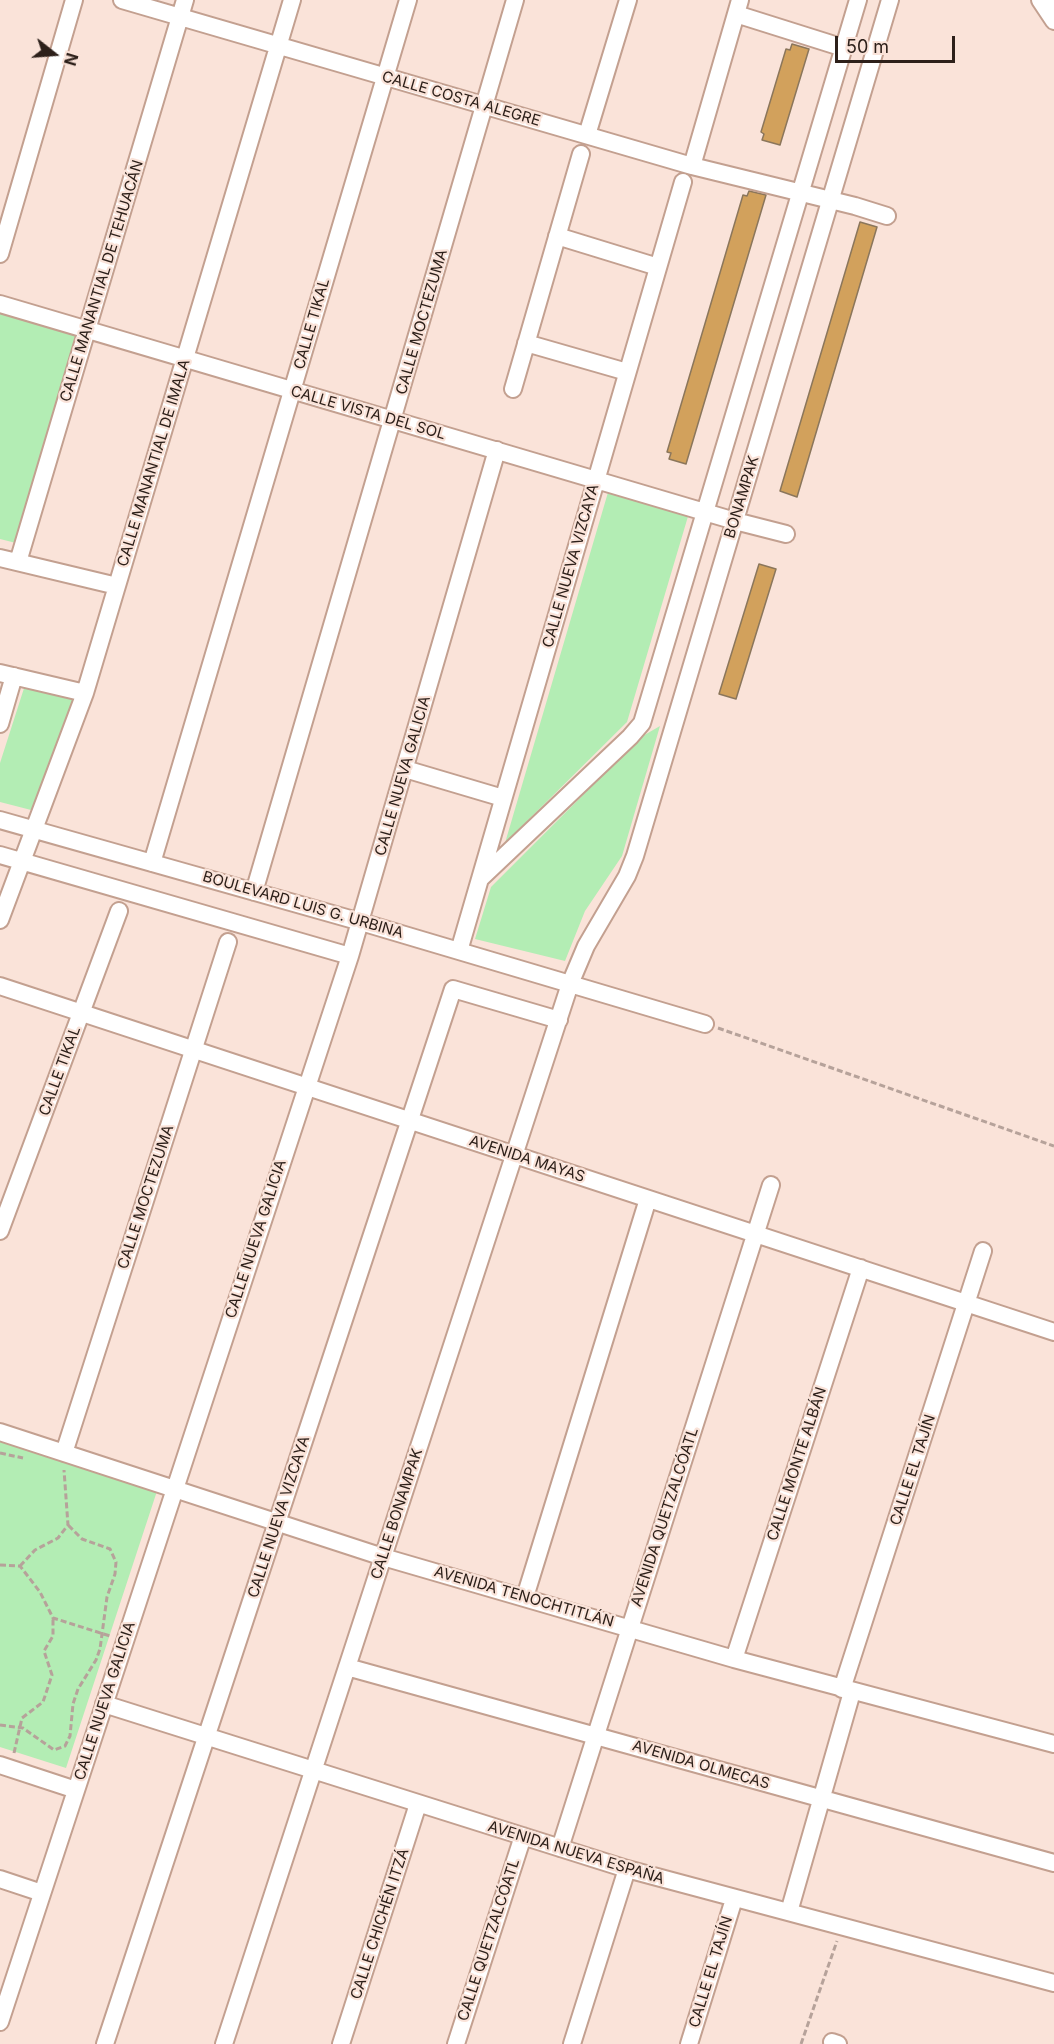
<!DOCTYPE html>
<meta charset="utf-8">
<style>
body{margin:0}
#map{position:relative;width:1054px;height:2044px;overflow:hidden;background:#fae3d9;font-family:Inter,sans-serif}
canvas{display:block}
.north{position:absolute;left:24px;top:24px;width:60px;height:60px;-webkit-text-stroke:4px #fae3d9;paint-order:stroke;rotate:107deg;font-size:16px;font-weight:700;line-height:24px;text-align:center;color:#2d201a}
.north::after{content:'';display:block;margin:auto;width:21px;height:27px;background:#2d201a;clip-path:polygon(50% 0,100% 100%,50% 72%,0 100%)}
.scale{position:absolute;left:835px;top:36px;width:120px;height:27px;box-sizing:border-box;border:3px solid #2d201a;border-top:0;padding-left:8px;font-size:18px;line-height:21px;white-space:nowrap;color:#2d201a;-webkit-text-stroke:4px #fae3d9;paint-order:stroke}
</style>
<div id="map">
<canvas width="1054" height="2044"></canvas>
<div class="north">N</div>
<div class="scale">50 m</div>
</div>
<script>
const ctx = document.querySelector('canvas').getContext('2d');
ctx.lineJoin = 'round';
function fillPath(path, color) { ctx.fillStyle = color; ctx.fill(path, 'evenodd'); }
function trace(path, color, width, dash) { ctx.strokeStyle = color; ctx.lineWidth = width; ctx.lineCap = dash ? 'butt' : 'round'; ctx.setLineDash(dash || []); ctx.stroke(path); }
function write(font, color, halo, rows, align = 'center') {
  ctx.font = font + ' Inter,sans-serif'; ctx.lineWidth = 4.5; ctx.setLineDash([]); ctx.textBaseline = 'middle'; ctx.strokeStyle = halo; ctx.fillStyle = color; for (const [text, x, y, turn = 0] of rows) {
    ctx.save(); ctx.translate(x, y); ctx.rotate((+turn || 0) * Math.PI / 180); ctx.textAlign = isNaN(turn) ? turn : align; if (halo) ctx.strokeText(text, 0, 0); ctx.fillText(text, 0, 0); ctx.restore();
  }
}
fillPath(new Path2D(`
 M 0,312 L 76,334 L 16,543 L 0,539 Z
 M 609,489 L 689,513 L 627,722 L 505,843 Z
 M 26,682 L 77,693 L 35,811 L 0,802 L 0,763 Z
 M 660,726 L 622,856 L 585,911 L 565,961 L 475,939 L 491,887 L 641,737 Z
 M 0,1436 L 158,1488 L 66,1768 L 0,1747 Z`), '#b3edb4');
const building = new Path2D(`
 M 792,44 L 809,49 L 780,145 L 762,140 L 764,134 L 761,132 L 786,49 L 790,50 Z
 M 749,191 L 766,195 L 686,464 L 669,459 L 671,453 L 667,452 L 743,195 L 747,196 Z
 M 860,222 L 877,227 L 797,497 L 780,491 Z
 M 759,564 L 776,569 L 736,699 L 719,694 Z`);
fillPath(building, '#d2a15c');
trace(building, '#8b765b', 1.5);
const minor = new Path2D(`
 M 122,0 L 692,166 L 855,206 L 887,216
 M 1040,0 L 1054,21
 M 736,14 L 844,48
 M 587,135 L 628,0
 M 692,166 L 740,0
 M 557,236 L 658,267
 M 0,254 L 74,0
 M 0,304 L 735,521 L 786,534
 M 526,343 L 627,372
 M 513,389 L 581,154
 M 0,558 L 117,586
 M 18,562 L 185,0
 M 0,673 L 85,693
 M 0,724 L 14,676
 M 405,769 L 503,798
 M 0,820 L 361,922 L 705,1024
 M 0,855 L 350,956
 M 152,863 L 408,0
 M 480,879 L 630,737 L 642,723 L 858,0
 M 254,892 L 515,0
 M 0,920 L 85,693 L 292,0
 M 459,951 L 683,182
 M 0,986 L 1054,1332
 M 0,1231 L 119,911
 M 0,1432 L 383,1557 L 734,1659 L 1054,1744
 M 64,1453 L 228,942
 M 525,1597 L 648,1199
 M 734,1659 L 861,1268
 M 347,1667 L 1054,1863
 M 842,1689 L 983,1251
 M 104,1704 L 627,1869 L 1054,1983
 M 0,1765 L 76,1790
 M 560,1848 L 771,1185
 M 0,1879 L 42,1893
 M 789,1912 L 852,1692
 M 0,2022 L 350,956 L 497,450
 M 832,2042 L 838,2044
 M 105,2044 L 453,989 L 559,1020
 M 224,2044 L 570,984 L 586,946 L 627,876 L 635,856 L 890,0
 M 341,2044 L 418,1804
 M 456,2044 L 523,1836
 M 572,2044 L 627,1869
 M 689,2044 L 734,1899`);
const tertiary = new Path2D(`
 M 1051,0 L 1054,4`);
trace(minor, '#c3a090', 20);
trace(tertiary, '#c3a090', 24);
trace(new Path2D(`
 M 718,1028 L 1054,1146
 M 0,1453 L 23,1458
 M 0,1565 L 20,1566 L 40,1592 L 53,1618 L 110,1636
 M 20,1566 L 35,1550 L 58,1538 L 68,1525 L 64,1470
 M 0,1725 L 23,1728 L 54,1750 L 65,1746 L 70,1736 L 73,1704 L 78,1689 L 96,1660 L 100,1649 L 107,1597 L 115,1574 L 116,1562 L 110,1549 L 82,1539 L 68,1525
 M 14,1753 L 22,1718 L 43,1702 L 52,1675 L 44,1651 L 53,1636 L 53,1618
 M 801,2044 L 837,1941`), '#b6a29a', 3, [6, 3]);
trace(minor, '#fff', 16);
trace(tertiary, '#fff', 21);
write('15px', '#2d201a', '#fae3d9', [
 ["CALLE COSTA ALEGRE",461,99,16],
 ["CALLE MANANTIAL DE TEHUACÁN",102,281,-73],
 ["CALLE MOCTEZUMA",422,322,-74],
 ["CALLE TIKAL",312,324,-74],
 ["CALLE VISTA DEL SOL",368,413,16],
 ["CALLE MANANTIAL DE IMALA",154,463,-73],
 ["BONAMPAK",742,497,-73],
 ["CALLE NUEVA VIZCAYA",571,566,-74],
 ["CALLE NUEVA GALICIA",403,776,-74],
 ["BOULEVARD LUIS G. URBINA",303,905,16],
 ["CALLE TIKAL",60,1071,-70],
 ["AVENIDA MAYAS",527,1159,18],
 ["CALLE MOCTEZUMA",146,1197,-72],
 ["CALLE NUEVA GALICIA",256,1239,-72],
 ["CALLE MONTE ALBÁN",797,1464,-72],
 ["CALLE EL TAJÍN",913,1470,-72],
 ["CALLE BONAMPAK",397,1514,-72],
 ["CALLE NUEVA VIZCAYA",279,1517,-72],
 ["AVENIDA QUETZALCÓATL",665,1517,-72],
 ["AVENIDA TENOCHTITLÁN",524,1597,16],
 ["CALLE NUEVA GALICIA",105,1701,-72],
 ["AVENIDA OLMECAS",701,1765,16],
 ["AVENIDA NUEVA ESPAÑA",576,1853,17],
 ["CALLE CHICHÉN ITZÁ",380,1924,-72],
 ["CALLE QUETZALCÓATL",489,1940,-72],
 ["CALLE EL TAJÍN",711,1972,-73]
]);
</script>
